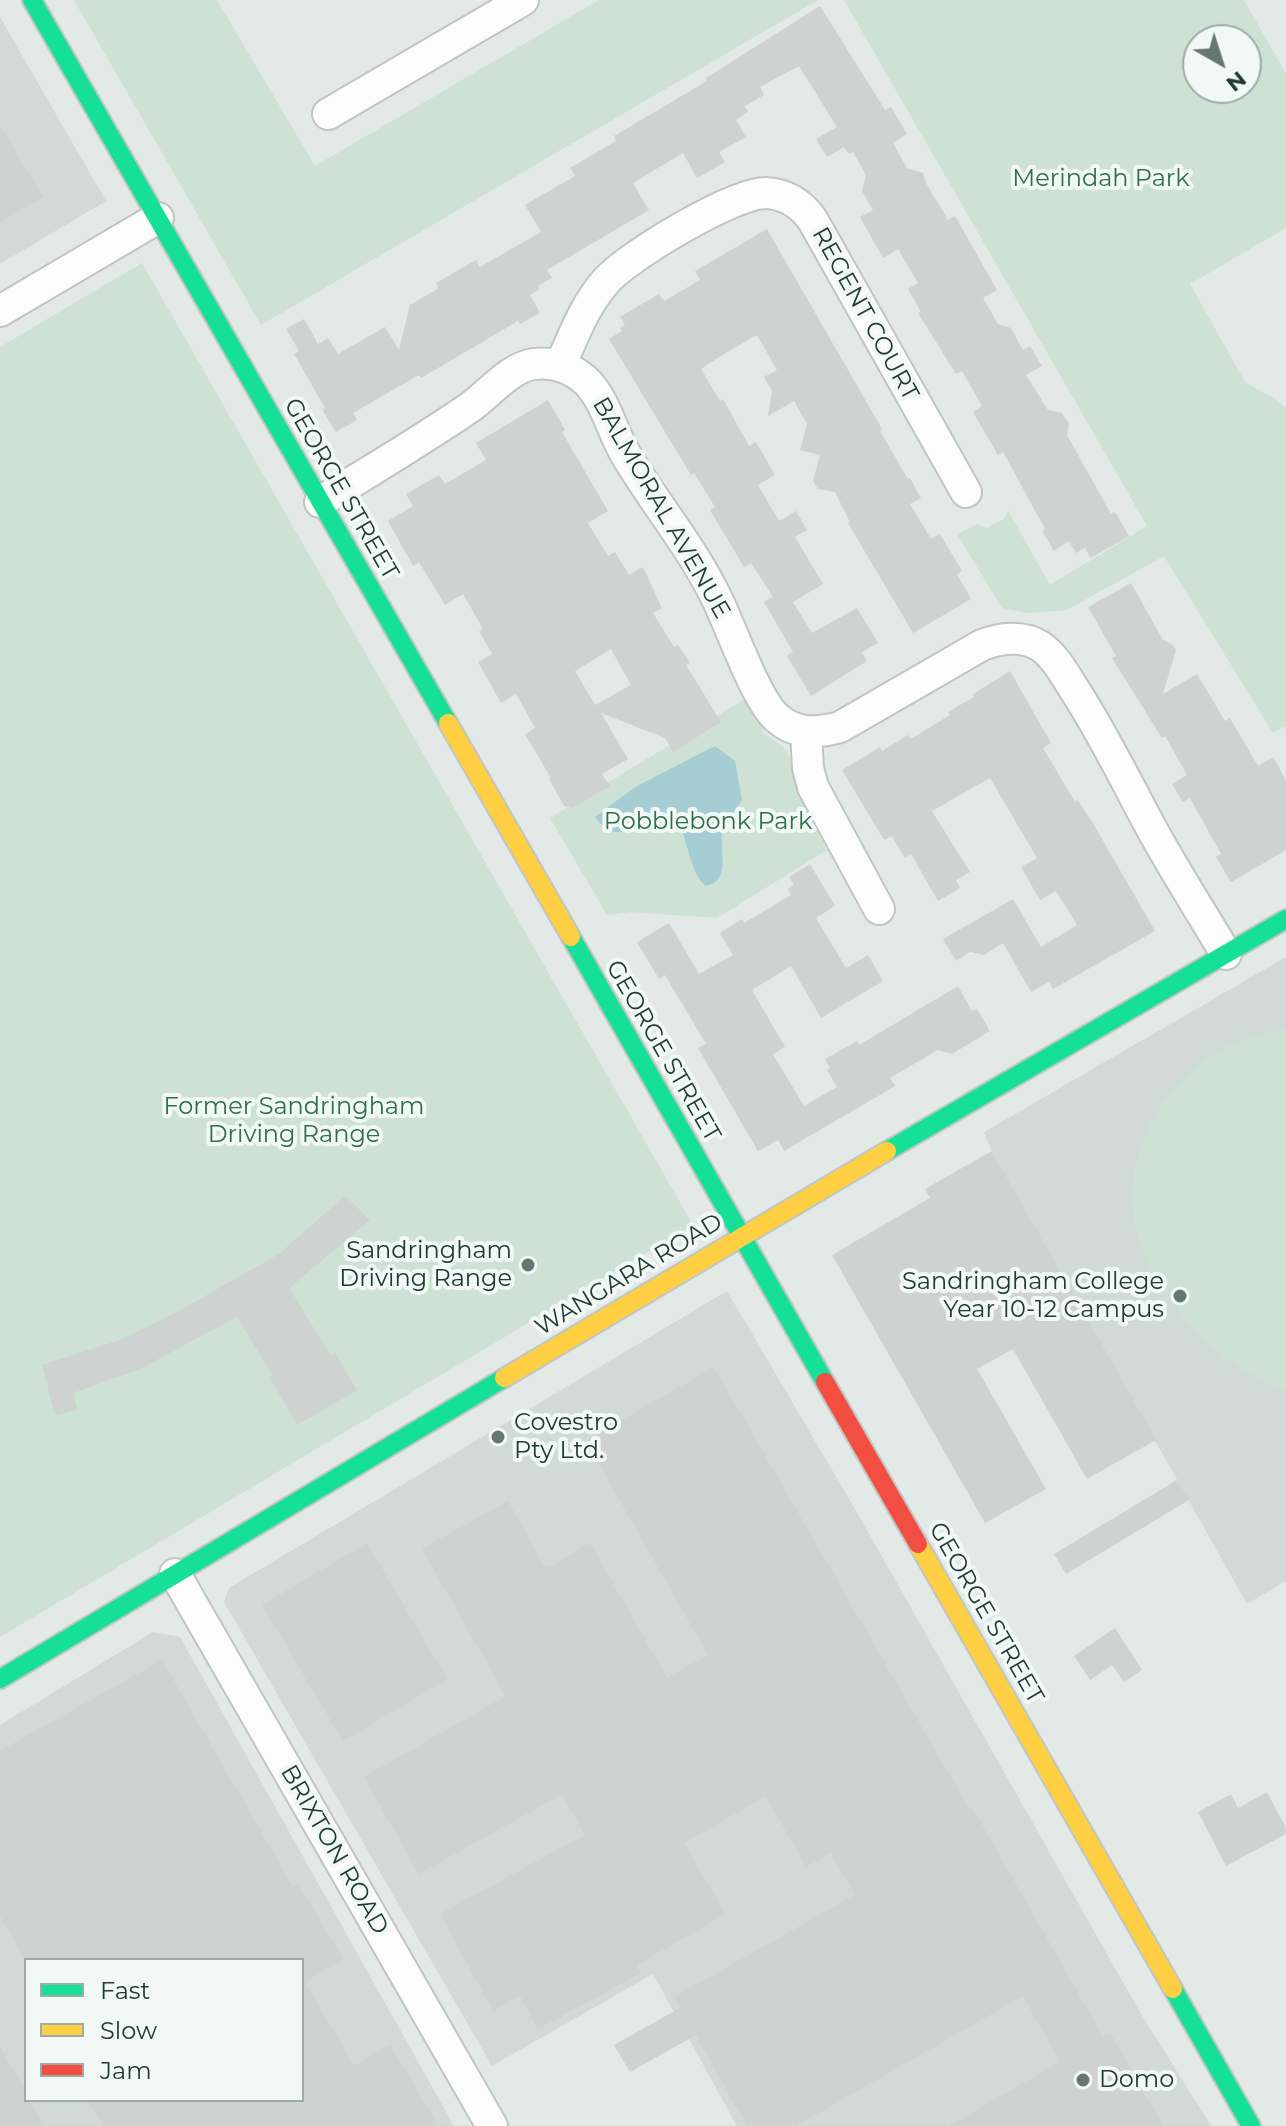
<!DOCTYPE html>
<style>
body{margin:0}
#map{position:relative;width:1286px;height:2126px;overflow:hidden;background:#e3e9e6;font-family:Montserrat,sans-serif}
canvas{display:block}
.legend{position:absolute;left:24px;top:1958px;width:280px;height:144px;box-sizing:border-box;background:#f1f8f5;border:2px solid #9eaca8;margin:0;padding:10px 14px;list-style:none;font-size:24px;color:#223a35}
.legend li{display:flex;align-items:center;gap:16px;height:40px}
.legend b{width:40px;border:2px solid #9eaca8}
.north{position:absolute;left:1182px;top:24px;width:80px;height:80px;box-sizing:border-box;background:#f1f8f5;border:2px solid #9eaca8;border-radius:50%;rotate:141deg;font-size:22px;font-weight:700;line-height:32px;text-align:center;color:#223a35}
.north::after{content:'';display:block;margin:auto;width:28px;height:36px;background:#667773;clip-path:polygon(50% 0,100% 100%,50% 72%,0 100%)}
</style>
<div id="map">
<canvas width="1286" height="2126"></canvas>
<ul class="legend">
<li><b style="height:10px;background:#16e098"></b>Fast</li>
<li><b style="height:10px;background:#ffcf43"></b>Slow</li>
<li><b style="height:10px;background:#f24e42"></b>Jam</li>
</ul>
<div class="north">N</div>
</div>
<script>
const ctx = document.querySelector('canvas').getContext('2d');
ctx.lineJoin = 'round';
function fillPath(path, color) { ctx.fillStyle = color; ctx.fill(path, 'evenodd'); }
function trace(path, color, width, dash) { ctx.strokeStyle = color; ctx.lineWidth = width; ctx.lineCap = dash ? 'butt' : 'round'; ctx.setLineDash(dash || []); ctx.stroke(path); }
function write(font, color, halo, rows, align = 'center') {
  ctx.font = font + ' Montserrat,sans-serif'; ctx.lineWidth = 8; ctx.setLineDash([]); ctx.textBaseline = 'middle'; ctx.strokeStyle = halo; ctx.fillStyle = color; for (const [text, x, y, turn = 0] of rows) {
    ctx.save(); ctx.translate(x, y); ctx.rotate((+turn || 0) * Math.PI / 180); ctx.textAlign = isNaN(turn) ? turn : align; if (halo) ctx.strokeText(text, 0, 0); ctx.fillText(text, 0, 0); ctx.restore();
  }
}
fillPath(new Path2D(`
 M 0,17 L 106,201 L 0,264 Z
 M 1286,957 L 1286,1581 L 1247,1604 L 992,1151 L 984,1132 Z
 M 727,1291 L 855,1509 L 1141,2014 L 1211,2126 L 737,2126 L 653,1974 L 492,2066 L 224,1602 L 229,1588 Z
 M 153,1632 L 180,1637 L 454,2126 L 0,2126 L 0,1725 ZM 26,1960 L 302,1960 L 302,2100 L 26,2100 Z`), '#d1dad6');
fillPath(new Path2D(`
 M 74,0 L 217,0 L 315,166 L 599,0 L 818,0 L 261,325 Z
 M 844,0 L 1244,0 L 1286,74 L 1286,228 L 1190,284 L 1245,382 L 1278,401 L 1286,408 L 1286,726 L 1273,733 L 1164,556 L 1067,610 L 1027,613 L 1002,608 L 957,534 L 977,524 L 987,528 L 1005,518 L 1008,510 L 1050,585 L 1147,526 ZM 1198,40 L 1246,40 L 1246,88 L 1198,88 Z
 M 142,263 L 693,1225 L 0,1637 L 0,347 Z
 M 748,697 L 764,733 L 783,747 L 793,762 L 805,806 L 827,850 L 717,918 L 631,912 L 607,915 L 550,818 Z
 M 1286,1030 L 1286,1392 C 1263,1381 1242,1371 1222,1355 C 1188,1329 1146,1274 1136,1231 C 1124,1177 1144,1117 1182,1079 C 1208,1053 1249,1032 1286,1030 Z`), '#cde1d4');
fillPath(new Path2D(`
 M 715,746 L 735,761 L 742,800 C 737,809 726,819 723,828 C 717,847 734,879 706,886 C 691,875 689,846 681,829 L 645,825 L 626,832 L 608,832 L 595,817 L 635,787 Z`), '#a6ccd4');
fillPath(new Path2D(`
 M 820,6 L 885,110 L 891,107 L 907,134 L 893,143 L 907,168 L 923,173 L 926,183 L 948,220 L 955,216 L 997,290 L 983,298 L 998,324 L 1011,328 L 1023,350 L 1030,346 L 1042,366 L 1026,375 L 1048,410 L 1062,413 L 1069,424 L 1067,435 L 1111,514 L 1115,512 L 1129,536 L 1091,558 L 1085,548 L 1076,553 L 1069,541 L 1054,551 L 1042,531 L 1045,529 L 1003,452 L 998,455 L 973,412 L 982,406 L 962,371 L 956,374 L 918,313 L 921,312 L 908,289 L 918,283 L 898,249 L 883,258 L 860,217 L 873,210 L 862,191 L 866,175 L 853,152 L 849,154 L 844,147 L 827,157 L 816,139 L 837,127 L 799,66 L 760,87 L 764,95 L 745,106 L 748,112 L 736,120 L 746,137 L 719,152 L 725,162 L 697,178 L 683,153 L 633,183 L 649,210 L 547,270 L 552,278 L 538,286 L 540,289 L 530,295 L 540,313 L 520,324 L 518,321 L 421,378 L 419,375 L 353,413 L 357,420 L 336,432 L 322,409 L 325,408 L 294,354 L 299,351 L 286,329 L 304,319 L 318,344 L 328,338 L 338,354 L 385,327 L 399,350 L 410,305 L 439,288 L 436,283 L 476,260 L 480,267 L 541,232 L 525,205 L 575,176 L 570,168 L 616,141 L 614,136 L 707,81 L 706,78 Z
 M 0,126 L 43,197 L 0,222 Z
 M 767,229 L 882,429 L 880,431 L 908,479 L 910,478 L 921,498 L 910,504 L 931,539 L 940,534 L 962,571 L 957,574 L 971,599 L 913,633 L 848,523 L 850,522 L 835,492 L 818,489 L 813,481 L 820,455 L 800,450 L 807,424 L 794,401 L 768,416 L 772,391 L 764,377 L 777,370 L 757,335 L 719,357 L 701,369 L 720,401 L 723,399 L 749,446 L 756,442 L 775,475 L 758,485 L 779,521 L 796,511 L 807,530 L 795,537 L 823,584 L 793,602 L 812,633 L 857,608 L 878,643 L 862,652 L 867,661 L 811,696 L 787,656 L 793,652 L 764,602 L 773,597 L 751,563 L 744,567 L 710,510 L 715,507 L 694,473 L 691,475 L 609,339 L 622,331 L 620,328 L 625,325 L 620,317 L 659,294 L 664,301 L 700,280 L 695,271 Z
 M 548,400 L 565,430 L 562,432 L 608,511 L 588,523 L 608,556 L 615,552 L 629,575 L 643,567 L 662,608 L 653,613 L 674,647 L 678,645 L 690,663 L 686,665 L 721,722 L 673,752 L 665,738 L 601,713 L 628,759 L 602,774 L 610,786 L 572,808 L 564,806 L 549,779 L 551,778 L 525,734 L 535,728 L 516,694 L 501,703 L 478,662 L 492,654 L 479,631 L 483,629 L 463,594 L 445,605 L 419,562 L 413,566 L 388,521 L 413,506 L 406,494 L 439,475 L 445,484 L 486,460 L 476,443 ZM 611,649 L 631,685 L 595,705 L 575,671 Z
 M 1131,583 L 1163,640 L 1172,644 L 1176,650 L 1163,694 L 1197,674 L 1225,721 L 1230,718 L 1258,766 L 1273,757 L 1286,780 L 1286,850 L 1231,882 L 1216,857 L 1221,854 L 1190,798 L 1183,802 L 1172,784 L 1187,775 L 1165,736 L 1162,738 L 1112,658 L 1116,656 L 1088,607 Z
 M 1010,671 L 1051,743 L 1043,748 L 1075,802 L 1078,800 L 1094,825 L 1155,931 L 1053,989 L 1049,982 L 1031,992 L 1003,943 L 984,955 L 970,952 L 956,961 L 943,939 L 1013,899 L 1041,947 L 1077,925 L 1056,891 L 1040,900 L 1021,867 L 1037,858 L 990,778 L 932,811 L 970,872 L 956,880 L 960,888 L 938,901 L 911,854 L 905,858 L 892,836 L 884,840 L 842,770 L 880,747 L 882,751 L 908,735 L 911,739 L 950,715 L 948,712 L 974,697 L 973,694 Z
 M 810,864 L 835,906 L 816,918 L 846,968 L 868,955 L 883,981 L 821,1018 L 791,966 L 752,990 L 785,1047 L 773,1054 L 804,1106 L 837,1087 L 827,1070 L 830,1068 L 825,1059 L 857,1041 L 859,1045 L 958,986 L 972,1011 L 977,1009 L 990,1031 L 952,1054 L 938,1050 L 890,1078 L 895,1086 L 784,1151 L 778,1140 L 758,1151 L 698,1048 L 706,1044 L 665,975 L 659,979 L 637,942 L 669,923 L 699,974 L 733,955 L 720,933 L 742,919 L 744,923 L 791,895 L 788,889 L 794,885 L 789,877 Z
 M 992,1151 L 1156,1440 L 1087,1479 L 1013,1349 L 977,1369 L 1046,1489 L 985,1523 L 832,1255 L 930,1198 L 925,1189 Z
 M 345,1196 L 370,1220 L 289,1288 L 331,1356 L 335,1353 L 357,1390 L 297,1425 L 270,1378 L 273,1376 L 237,1317 L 140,1369 L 73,1393 L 78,1410 L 55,1415 L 42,1365 L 120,1340 L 175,1313 L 279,1254 Z
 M 714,1367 L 969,1809 L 972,1807 L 1103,2037 L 1110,2033 L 1163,2126 L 949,2126 L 1060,2062 L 1023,1996 L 796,2126 L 747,2126 L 696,2035 L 630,2072 L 614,2045 L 680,2008 L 674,1997 L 855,1895 L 831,1853 L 806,1867 L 766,1796 L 684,1843 L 725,1914 L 637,1965 L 641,1973 L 538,2029 L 520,1996 L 493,2011 L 440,1914 L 585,1835 L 562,1794 L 419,1874 L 364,1777 L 506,1696 L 422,1549 L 508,1501 L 546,1569 L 590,1543 L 667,1678 L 708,1655 L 586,1441 Z
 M 1177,1480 L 1189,1500 L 1066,1574 L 1054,1554 Z
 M 367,1543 L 447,1679 L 343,1741 L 262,1605 Z
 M 1115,1628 L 1142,1670 L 1124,1682 L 1112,1665 L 1090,1680 L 1074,1656 Z
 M 162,1660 L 293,1887 L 298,1884 L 343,1959 L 305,1982 L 354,2066 L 390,2044 L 438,2126 L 103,2126 L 87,2100 L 302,2100 L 302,1960 L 25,1960 L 0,1916 L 0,1751 Z
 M 1267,1792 L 1286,1828 L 1286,1834 L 1226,1866 L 1198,1812 L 1231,1794 L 1238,1808 Z
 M 0,2047 L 26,2092 L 26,2100 L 30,2100 L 45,2126 L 0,2126 Z`), '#ced2d1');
const street = new Path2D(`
 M 328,114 L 523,0
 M 0,311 L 158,218
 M 560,366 C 573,337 585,304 607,280 C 630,255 733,193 766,193 C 786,194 801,204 812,219 L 966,492
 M 320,502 C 370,471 421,441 469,408 C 489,394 510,367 534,364 C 553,362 571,368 585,380 C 605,398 612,432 626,455 C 655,504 692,547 717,599 C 731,627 756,700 777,718 C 796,735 818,733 840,727 L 982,645 C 1000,638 1023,635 1040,646 C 1055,656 1065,675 1074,689 C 1102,732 1124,777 1148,822 C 1172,867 1200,910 1226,954
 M 806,732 L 808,768 L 813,787 L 879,909
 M 175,1574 L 492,2126`);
const fast = new Path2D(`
 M 32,0 L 448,723
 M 571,937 L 825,1382
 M 887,1151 L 1286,919
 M 0,1679 L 504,1378
 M 1173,1989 L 1251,2126`);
const slow = new Path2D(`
 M 448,723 L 571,937
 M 504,1378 L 887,1151
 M 918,1544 L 1173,1989`);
const jam = new Path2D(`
 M 825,1382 L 918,1544`);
trace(street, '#c0c5c3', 34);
trace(fast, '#bfc6c3', 22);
trace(slow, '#bfc6c3', 22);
trace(jam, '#bfc6c3', 22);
trace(street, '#fbfcfb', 30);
trace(fast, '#16e098', 18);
trace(slow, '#ffcf43', 18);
trace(jam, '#f24e42', 18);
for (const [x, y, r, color] of [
 [528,1265,8,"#667773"],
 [1180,1296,8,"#667773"],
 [498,1437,8,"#667773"],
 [1083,2080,8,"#667773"]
]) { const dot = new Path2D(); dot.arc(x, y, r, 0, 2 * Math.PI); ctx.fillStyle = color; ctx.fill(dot); trace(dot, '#f1f8f5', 3); }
write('24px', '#2f6f4a', '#f1f8f5', [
 ["Merindah Park",1101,179],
 ["Pobblebonk Park",708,822],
 ["Former Sandringham",294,1107],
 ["Driving Range",294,1135]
]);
write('24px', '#223a35', '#f1f8f5', [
 ["REGENT COURT",865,314,61],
 ["GEORGE STREET",341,489,60],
 ["BALMORAL AVENUE",661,508,60],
 ["GEORGE STREET",663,1051,60],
 ["WANGARA ROAD",629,1275,-31],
 ["GEORGE STREET",986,1613,60],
 ["BRIXTON ROAD",334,1850,60]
]);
write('24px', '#223a35', '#f1f8f5', [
 ["Sandringham",512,1251],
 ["Driving Range",512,1279],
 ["Sandringham College",1164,1282],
 ["Year 10-12 Campus",1164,1310],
 ["Covestro",514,1423,"left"],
 ["Pty Ltd.",514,1451,"left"],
 ["Domo",1099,2080,"left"]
], 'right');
</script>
